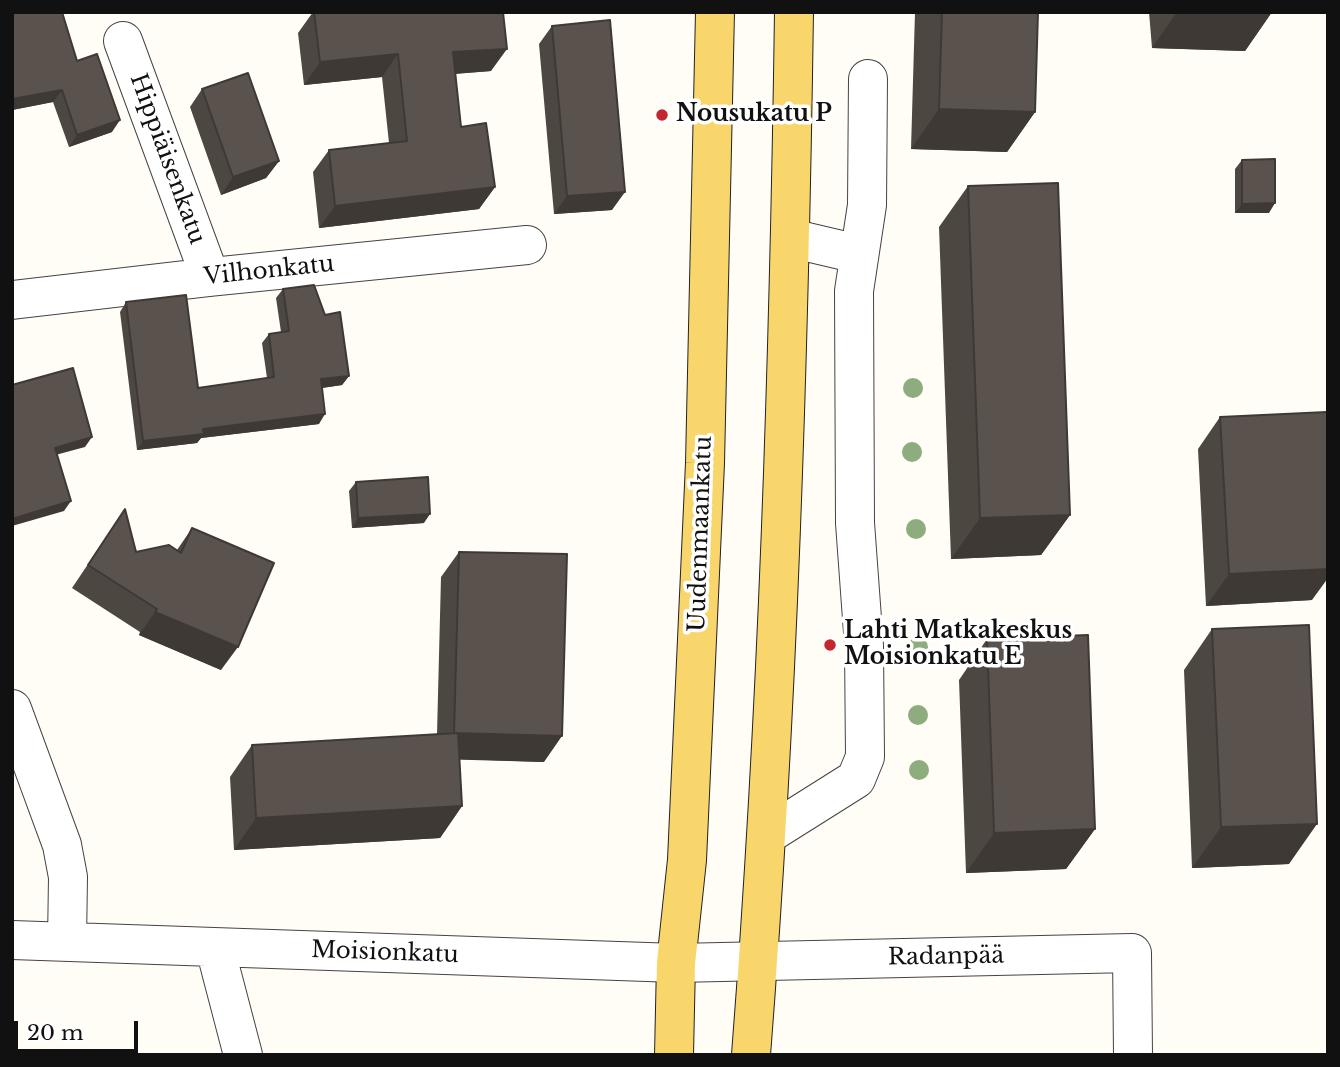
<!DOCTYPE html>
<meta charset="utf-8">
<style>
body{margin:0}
#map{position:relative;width:1340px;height:1067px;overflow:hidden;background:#fffdf5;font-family:"Libre Baskerville",serif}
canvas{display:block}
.frame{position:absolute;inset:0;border:14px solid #111;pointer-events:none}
.scale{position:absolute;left:14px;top:1021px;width:124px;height:32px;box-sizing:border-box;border:4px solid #111;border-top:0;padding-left:9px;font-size:21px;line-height:24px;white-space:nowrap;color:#111;-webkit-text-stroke:5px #fff;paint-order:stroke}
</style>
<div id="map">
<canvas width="1340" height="1067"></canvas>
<div class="frame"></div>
<div class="scale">20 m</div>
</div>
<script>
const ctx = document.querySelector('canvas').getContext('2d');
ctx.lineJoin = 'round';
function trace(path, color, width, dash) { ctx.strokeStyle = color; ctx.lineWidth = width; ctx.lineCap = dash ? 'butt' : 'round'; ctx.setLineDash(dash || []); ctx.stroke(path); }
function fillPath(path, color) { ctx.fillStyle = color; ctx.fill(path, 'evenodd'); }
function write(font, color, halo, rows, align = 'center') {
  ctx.font = font + ' "Libre Baskerville",serif'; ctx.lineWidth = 7; ctx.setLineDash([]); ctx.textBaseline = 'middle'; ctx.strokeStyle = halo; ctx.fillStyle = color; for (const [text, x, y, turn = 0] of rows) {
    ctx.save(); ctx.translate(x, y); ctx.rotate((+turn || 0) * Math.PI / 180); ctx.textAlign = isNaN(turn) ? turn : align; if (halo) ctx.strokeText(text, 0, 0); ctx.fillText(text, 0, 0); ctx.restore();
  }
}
const minor = new Path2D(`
 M 123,41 L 210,277
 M 790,238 L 858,254
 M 12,300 L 210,277 L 527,245
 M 12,709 L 62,845 L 68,877 L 67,942
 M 767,835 L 856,779 L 865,757 L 864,646 L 855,523 L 854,291 L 867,205 L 868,79
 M 12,940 L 676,963 L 1132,953 L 1133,1055
 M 215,948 L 243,1055`);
const major = new Path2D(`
 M 674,1055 L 676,963 L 687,860 L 705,463 L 715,12
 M 751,1055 C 778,708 789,360 794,12`);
trace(minor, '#444', 40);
trace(major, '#222', 40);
trace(minor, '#fff', 38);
trace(major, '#f9d66b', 38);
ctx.fillStyle = '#8dad7f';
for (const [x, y] of [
 [913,388],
 [912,452],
 [916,529],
 [918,647],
 [918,715],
 [919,770]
]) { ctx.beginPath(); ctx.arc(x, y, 10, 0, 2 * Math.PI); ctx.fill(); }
fillPath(new Path2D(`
 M 12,12 L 77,61 L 112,132 L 69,147 L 53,102 L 12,110 Z
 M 313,12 L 503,12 L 491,71 L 455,74 L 461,127 L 495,187 L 479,209 L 319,228 L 313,172 L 329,150 L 389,143 L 382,77 L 304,85 L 298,33 Z
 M 915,12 L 1038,12 L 1035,112 L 1007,152 L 911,149 Z
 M 1061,12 L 1272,12 L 1245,51 L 1152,48 L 1149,12 Z
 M 552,26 L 612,210 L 554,214 L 539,44 Z
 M 202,89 L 279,161 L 266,178 L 221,195 L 190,107 Z
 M 1242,160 L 1269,213 L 1235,213 L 1235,169 Z
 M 968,186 L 1070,515 L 1041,555 L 951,559 L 939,227 Z
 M 283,289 L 325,315 L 349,376 L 342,385 L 322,388 L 319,424 L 201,438 L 197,443 L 137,450 L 120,312 L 126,302 L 198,388 L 267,378 L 262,343 L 269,334 L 281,332 L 276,298 Z
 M 1220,417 L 1312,600 L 1206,606 L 1198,449 Z
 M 356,482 L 424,523 L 352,528 L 349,491 Z
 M 125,509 L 136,552 L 177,550 L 192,528 L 221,670 L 139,635 L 140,632 L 72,588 Z
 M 459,552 L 544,762 L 459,759 L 462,806 L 440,838 L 234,850 L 230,777 L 252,745 L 437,734 L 441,577 Z
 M 1212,629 L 1289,864 L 1192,868 L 1184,670 Z
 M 987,639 L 1095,829 L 1066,869 L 966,873 L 959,680 Z`), '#4d4742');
fillPath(new Path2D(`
 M 1177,12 L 1272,12 L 1245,51 L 1152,48 Z
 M 507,49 L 491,71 L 437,75 L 453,52 Z
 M 398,54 L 382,77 L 304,85 L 320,62 Z
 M 62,90 L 53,102 L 12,110 L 12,99 Z
 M 939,109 L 1035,112 L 1007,152 L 911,149 Z
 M 120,120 L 112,132 L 69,147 L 77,135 Z
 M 279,161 L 266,178 L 221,195 L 233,177 Z
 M 495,187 L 479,209 L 319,228 L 335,206 Z
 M 625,192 L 612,210 L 554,214 L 567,196 Z
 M 1275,203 L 1269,213 L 1235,213 L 1242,204 Z
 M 349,376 L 342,385 L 314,389 L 321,379 Z
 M 325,414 L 319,424 L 201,438 L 197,443 L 137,450 L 143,441 L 203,429 Z
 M 92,437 L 85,447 L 48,457 L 55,448 Z
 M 71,501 L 64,511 L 12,526 L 12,519 Z
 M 430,514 L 424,523 L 352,528 L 358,518 Z
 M 1070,515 L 1041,555 L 951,559 L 980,518 Z
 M 1328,569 L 1328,578 L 1312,600 L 1206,606 L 1229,574 Z
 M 155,612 L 238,647 L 221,670 L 139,635 Z
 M 454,733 L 562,736 L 544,762 L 436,759 Z
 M 462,806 L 440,838 L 234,850 L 256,818 Z
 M 1317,824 L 1289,864 L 1192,868 L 1221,827 Z
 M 1095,829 L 1066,869 L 966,873 L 994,833 Z`), '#3f3936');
const building = new Path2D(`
 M 12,12 L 62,12 L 77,61 L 97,54 L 120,120 L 77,135 L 62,90 L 12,99 Z
 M 314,12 L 503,12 L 507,49 L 453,52 L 461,127 L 486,123 L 495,187 L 335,206 L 329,150 L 407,141 L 398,54 L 320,62 Z
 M 942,12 L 1038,12 L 1035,112 L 939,109 Z
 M 610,20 L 625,192 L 567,196 L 552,26 Z
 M 248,73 L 279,161 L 233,177 L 202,89 Z
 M 1275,159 L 1275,203 L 1242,204 L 1242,160 Z
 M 1058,183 L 1070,515 L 980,518 L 968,186 Z
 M 314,285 L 325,315 L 340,312 L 349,376 L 321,379 L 325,414 L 203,429 L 204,434 L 143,441 L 126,302 L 186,295 L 198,388 L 274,377 L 269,334 L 289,331 L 283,289 Z
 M 73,368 L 92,437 L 55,448 L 71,501 L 12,519 L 12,385 Z
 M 1327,412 L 1328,569 L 1229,574 L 1220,417 Z
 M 428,477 L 430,514 L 358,518 L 356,482 Z
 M 125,509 L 136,552 L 169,545 L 181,553 L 192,528 L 274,563 L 238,647 L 155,612 L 157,609 L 88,565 Z
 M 459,552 L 567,554 L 562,736 L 454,733 Z
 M 1309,625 L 1317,824 L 1221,827 L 1212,629 Z
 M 1088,635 L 1095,829 L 994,833 L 987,639 Z
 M 458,733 L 462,806 L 256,818 L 252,745 Z`);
fillPath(building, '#5a524d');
trace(building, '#3f3936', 2);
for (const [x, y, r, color] of [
 [662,115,7,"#c4262e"],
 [830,645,7,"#c4262e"]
]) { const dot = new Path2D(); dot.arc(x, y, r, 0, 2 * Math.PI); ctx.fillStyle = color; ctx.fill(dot); trace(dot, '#fff', 2.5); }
write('bold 23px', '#111', '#fff', [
 ["Nousukatu P",676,115],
 ["Lahti Matkakeskus",844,632],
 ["Moisionkatu E",844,658]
], 'left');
write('23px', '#111', '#fff', [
 ["Hippiäisenkatu",167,159,70],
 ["Vilhonkatu",269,271,-6],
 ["Uudenmaankatu",701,534,-88],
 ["Moisionkatu",385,953,2],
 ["Radanpää",946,957,-1]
]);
</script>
